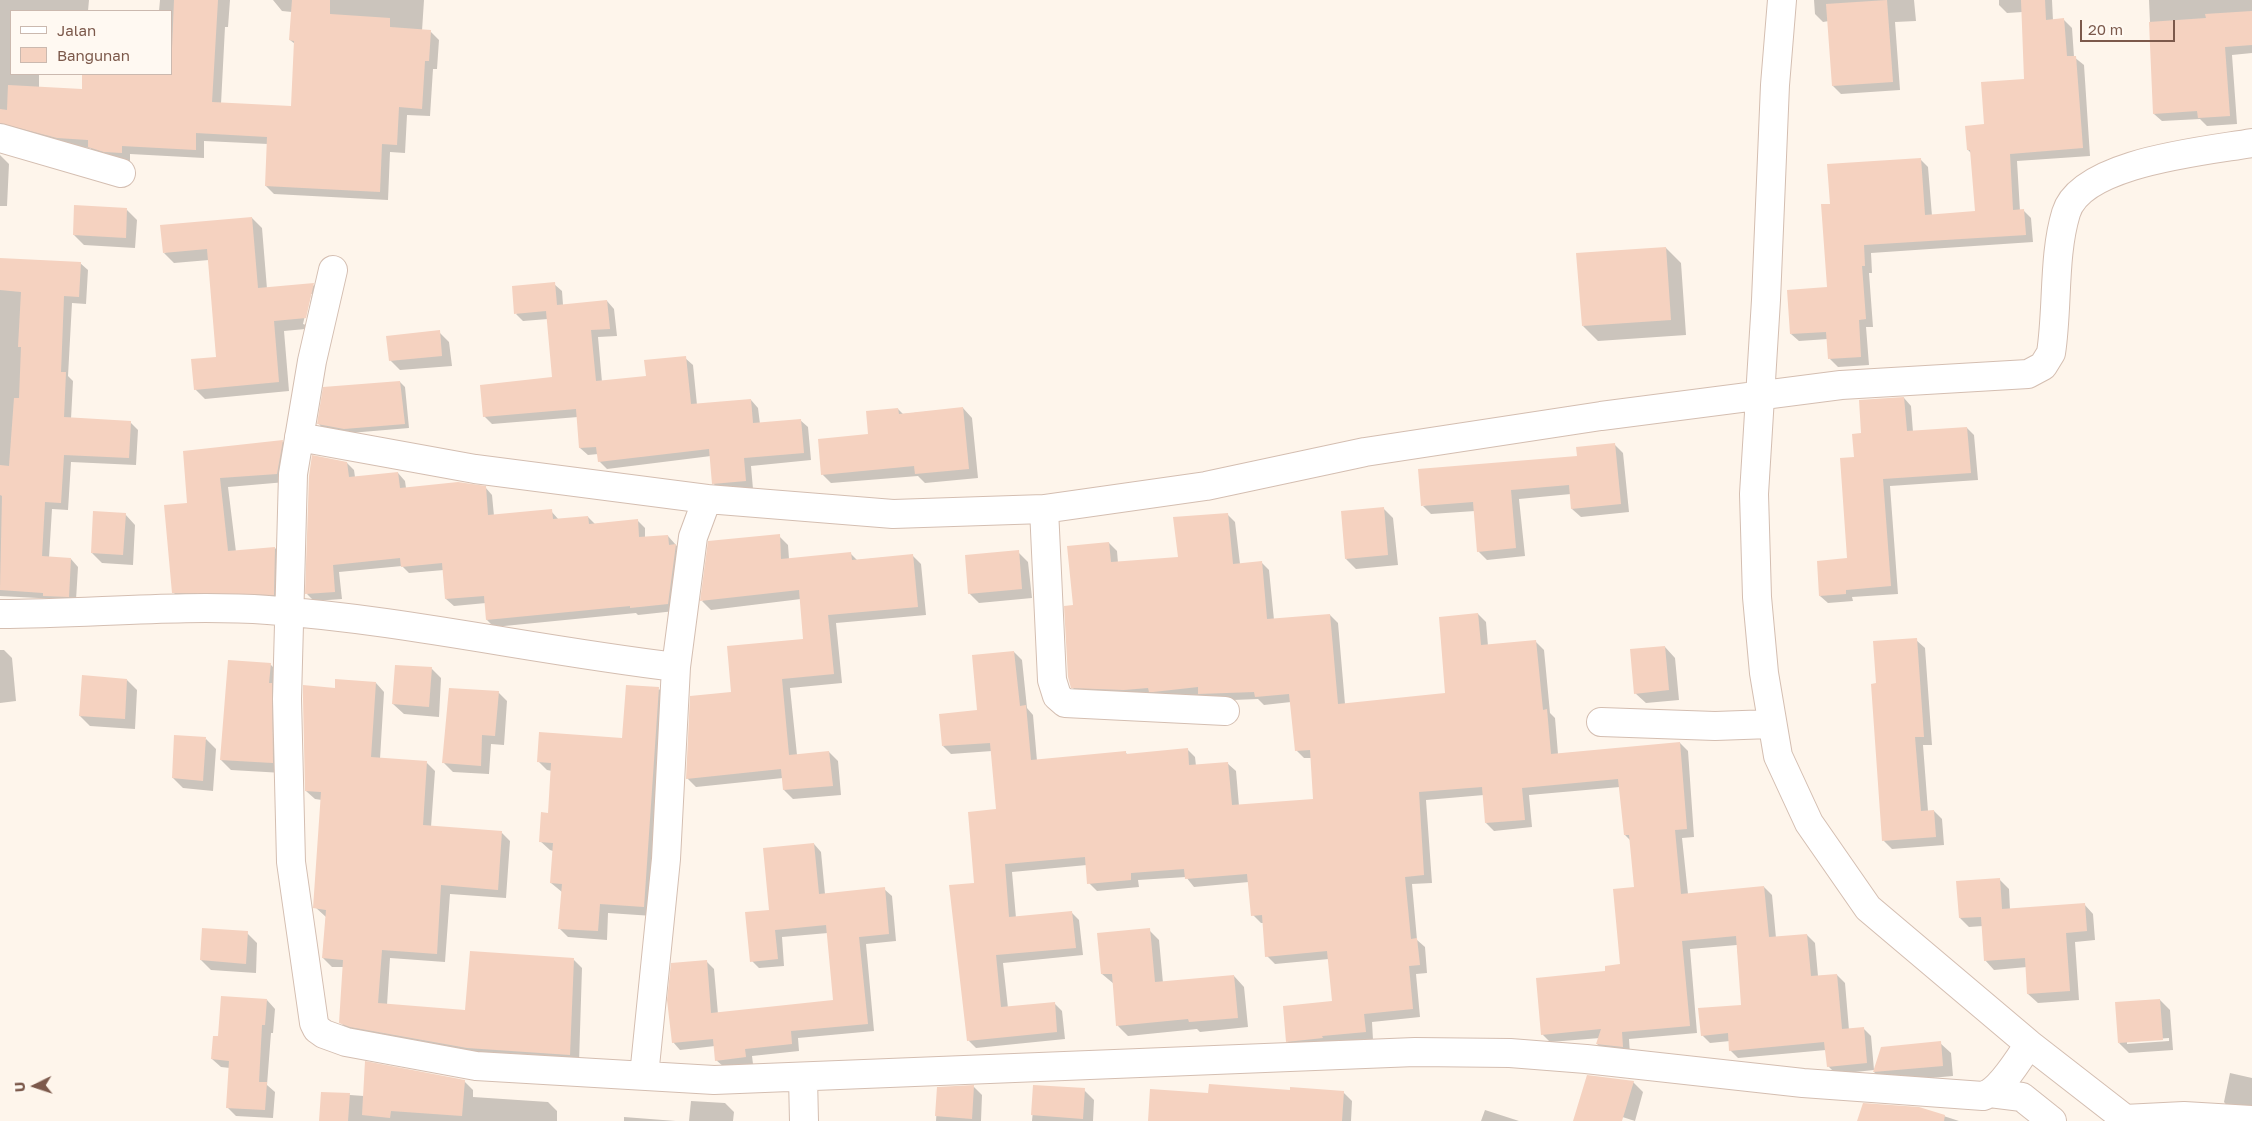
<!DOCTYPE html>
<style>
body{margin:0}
#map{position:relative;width:2252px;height:1121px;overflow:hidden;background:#fef5eb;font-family:"Golos Text",sans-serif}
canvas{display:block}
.legend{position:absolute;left:10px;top:10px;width:162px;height:65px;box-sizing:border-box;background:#fff9f2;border:1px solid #cbb9af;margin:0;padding:6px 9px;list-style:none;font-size:15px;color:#7c594b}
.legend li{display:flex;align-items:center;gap:10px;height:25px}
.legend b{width:25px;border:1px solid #cbb9af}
.north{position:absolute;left:10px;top:1061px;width:50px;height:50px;-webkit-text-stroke:4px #fff9f2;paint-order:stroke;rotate:266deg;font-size:14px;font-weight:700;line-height:20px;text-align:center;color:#7c594b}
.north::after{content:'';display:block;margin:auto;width:18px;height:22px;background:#7c594b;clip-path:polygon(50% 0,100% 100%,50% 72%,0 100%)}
.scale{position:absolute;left:2080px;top:20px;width:95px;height:22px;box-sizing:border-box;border:2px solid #7c594b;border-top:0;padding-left:6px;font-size:15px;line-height:18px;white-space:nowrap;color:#7c594b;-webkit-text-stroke:4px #fff9f2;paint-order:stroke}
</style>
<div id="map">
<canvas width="2252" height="1121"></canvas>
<ul class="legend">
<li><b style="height:6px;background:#fff"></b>Jalan</li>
<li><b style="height:14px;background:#f5d2c0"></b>Bangunan</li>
</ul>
<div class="north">U</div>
<div class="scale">20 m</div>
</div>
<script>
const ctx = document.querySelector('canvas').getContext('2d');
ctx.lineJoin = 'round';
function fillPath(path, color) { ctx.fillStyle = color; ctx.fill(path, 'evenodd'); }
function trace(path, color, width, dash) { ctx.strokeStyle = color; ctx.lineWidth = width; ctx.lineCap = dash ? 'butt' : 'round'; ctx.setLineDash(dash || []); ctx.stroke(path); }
fillPath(new Path2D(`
 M 0,0 L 89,0 L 88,11 L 11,11 L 11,74 L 39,74 L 39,88 L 83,90 L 84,74 L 171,74 L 171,11 L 159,11 L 160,0 L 230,0 L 228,27 L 225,27 L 221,104 L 293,107 L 295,44 L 290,40 L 292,12 L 282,11 L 273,0 L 424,0 L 422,31 L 430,31 L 439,40 L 437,69 L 433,69 L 430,116 L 407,115 L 405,153 L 390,152 L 388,200 L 274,194 L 266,186 L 268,144 L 204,141 L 204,158 L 130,154 L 130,161 L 113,160 L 98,155 L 90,148 L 67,146 L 0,134 Z
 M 1814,0 L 1914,0 L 1916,21 L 1895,22 L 1900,90 L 1841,94 L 1833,86 L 1829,21 L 1823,22 L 1815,14 Z
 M 1999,0 L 2052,0 L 2053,21 L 2064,20 L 2072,28 L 2074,57 L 2084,65 L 2090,156 L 2017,161 L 2020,211 L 2023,210 L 2031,218 L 2033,242 L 1871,253 L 1872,273 L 1869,273 L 1873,327 L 1866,327 L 1869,365 L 1838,367 L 1830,359 L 1828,339 L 1799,341 L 1791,334 L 1828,288 L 1832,205 L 1920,159 L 1928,167 L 1932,216 L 1976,213 L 1972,154 L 1968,150 L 1985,125 L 2026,80 L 2023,12 L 2007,13 L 1999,5 Z
 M 2149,0 L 2252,0 L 2252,53 L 2232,55 L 2237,124 L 2207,126 L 2200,119 L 2162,121 L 2154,114 Z
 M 0,155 L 9,164 L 7,206 L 0,206 Z
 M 127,210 L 137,220 L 135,248 L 84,245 L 74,235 Z
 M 252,218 L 262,228 L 267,289 L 313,285 L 323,295 L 316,328 L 284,331 L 289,391 L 205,399 L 195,389 L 218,358 L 209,260 L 174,263 L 164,253 ZM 310,294 L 312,294 L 306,325 L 303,324 Z
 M 1666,248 L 1681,263 L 1686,335 L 1598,341 L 1583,326 Z
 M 80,263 L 88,270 L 86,304 L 72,303 L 68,376 L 73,381 L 71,419 L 130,422 L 138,430 L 136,465 L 71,462 L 68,510 L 52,509 L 49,558 L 71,559 L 78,567 L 76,600 L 0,596 L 0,267 Z
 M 554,284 L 562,291 L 563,305 L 607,301 L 614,309 L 617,336 L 598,337 L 602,382 L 647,378 L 685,358 L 693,365 L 697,405 L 751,400 L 758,408 L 760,424 L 800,420 L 808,427 L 811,460 L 751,466 L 753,489 L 720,491 L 713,483 L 711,456 L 607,469 L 599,461 L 598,454 L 588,455 L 580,448 L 578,417 L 492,424 L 484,416 L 554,378 L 548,319 L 523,321 L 516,314 Z
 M 439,332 L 449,342 L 452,366 L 400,370 L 390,360 Z
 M 400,382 L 405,387 L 409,428 L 350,433 L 323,429 L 319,424 Z
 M 1904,398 L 1911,406 L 1913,432 L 1967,428 L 1974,435 L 1978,480 L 1890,486 L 1898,594 L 1852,597 L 1853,601 L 1828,603 L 1820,596 L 1848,560 L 1855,458 Z
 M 963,408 L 972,418 L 978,478 L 925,483 L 918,476 L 831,483 L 822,474 L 898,409 L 903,414 Z
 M 282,441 L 291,450 L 286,482 L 228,487 L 236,552 L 275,548 L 284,557 L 283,603 L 182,601 L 173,592 L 189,504 L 184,452 Z
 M 1615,445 L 1623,453 L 1629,512 L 1581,517 L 1572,509 L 1571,494 L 1519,499 L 1525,556 L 1487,560 L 1478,551 L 1475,511 L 1431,514 L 1423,506 Z
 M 347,463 L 354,470 L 355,477 L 398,473 L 405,481 L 406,488 L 485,487 L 492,495 L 494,516 L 551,511 L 559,520 L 588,517 L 595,524 L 637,520 L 645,528 L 645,538 L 668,536 L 683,553 L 675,611 L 638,615 L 636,613 L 494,627 L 487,620 L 486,603 L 454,606 L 446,599 L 444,570 L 409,573 L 402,566 L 339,572 L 342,599 L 314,601 L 307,594 Z
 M 1383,508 L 1393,518 L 1398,565 L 1356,569 L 1346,559 Z
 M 125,514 L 135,525 L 133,565 L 102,563 L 92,553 Z
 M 1227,514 L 1235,522 L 1240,564 L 1261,562 L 1269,570 L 1274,620 L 1330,615 L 1338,623 L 1345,704 L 1446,694 L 1478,614 L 1486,622 L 1488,646 L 1536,642 L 1544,650 L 1550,713 L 1555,718 L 1558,754 L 1680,743 L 1688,751 L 1694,837 L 1682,838 L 1688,894 L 1764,887 L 1772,895 L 1776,938 L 1807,935 L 1815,943 L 1818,976 L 1837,975 L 1845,983 L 1849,1030 L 1863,1028 L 1871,1036 L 1874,1070 L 1836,1074 L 1828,1066 L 1826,1050 L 1738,1058 L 1730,1050 L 1730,1041 L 1710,1043 L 1702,1035 L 1743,1006 L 1737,945 L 1690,949 L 1697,1033 L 1629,1039 L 1630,1055 L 1605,1052 L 1597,1044 L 1600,1038 L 1550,1042 L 1542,1034 L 1607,973 L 1621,965 L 1635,888 L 1631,841 L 1625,835 L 1620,787 L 1529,795 L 1532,827 L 1494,831 L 1486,823 L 1484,795 L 1426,800 L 1432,883 L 1412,884 L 1417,940 L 1425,947 L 1427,973 L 1416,974 L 1420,1017 L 1372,1022 L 1373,1040 L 1295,1049 L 1287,1041 L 1333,1002 L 1329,959 L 1275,964 L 1267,956 L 1264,923 L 1261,923 L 1253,915 L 1249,882 L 1194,887 L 1186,877 L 1138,880 L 1139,887 L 1097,891 L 1089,883 L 1087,865 L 1012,872 L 1016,918 L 1071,912 L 1079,920 L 1083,955 L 1003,963 L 1008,1008 L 1054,1003 L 1062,1011 L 1065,1039 L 976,1048 L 968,1040 L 976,884 L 998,811 L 992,751 L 951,754 L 943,746 L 978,712 L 1014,652 L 1022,660 L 1027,708 L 1033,715 L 1037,761 L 1125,752 L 1128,755 L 1187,749 L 1195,757 L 1196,766 L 1227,763 L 1236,771 L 1239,806 L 1315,800 L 1312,758 L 1304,758 L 1296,750 L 1291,702 L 1264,705 L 1258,699 L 1208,701 L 1201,695 L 1161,699 L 1080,695 L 1072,687 L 1074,607 L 1109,543 L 1117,551 L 1118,563 L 1179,558 Z
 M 779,536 L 788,545 L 789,559 L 850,553 L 857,560 L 912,555 L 921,564 L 926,615 L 836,623 L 842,683 L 790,688 L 797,755 L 829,752 L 838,761 L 841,795 L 793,799 L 784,790 L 783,778 L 696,787 L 687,778 L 732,693 L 805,640 L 801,599 L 711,610 L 702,601 Z
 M 1018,552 L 1028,562 L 1032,598 L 979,603 L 969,593 Z
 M 1916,640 L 1925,648 L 1932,745 L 1923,745 L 1928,811 L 1934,811 L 1942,819 L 1944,845 L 1892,849 L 1883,840 L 1878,685 Z
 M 1665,647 L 1675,658 L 1679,700 L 1646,703 L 1635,693 Z
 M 0,650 L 4,650 L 12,658 L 16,701 L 0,703 Z
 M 270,664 L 280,674 L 283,773 L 231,770 L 221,760 Z
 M 431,668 L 441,678 L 439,717 L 404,714 L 393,704 Z
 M 127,680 L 137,690 L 135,729 L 90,726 L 80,716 Z
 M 376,683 L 384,692 L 380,759 L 426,762 L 435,771 L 431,827 L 501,832 L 510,841 L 506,898 L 450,894 L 445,962 L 390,958 L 387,1005 L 466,1011 L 574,960 L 582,968 L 579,1063 L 477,1056 L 349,1031 L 340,1022 L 344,967 L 332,967 L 323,958 L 326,917 L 315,907 L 322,800 L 315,799 L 306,791 L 336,689 Z
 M 659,689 L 668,698 L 653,916 L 608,913 L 607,940 L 568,937 L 559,928 L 562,892 L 551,883 L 553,851 L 550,850 L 540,841 L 549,814 L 552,771 L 547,770 L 538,761 L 623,740 Z
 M 498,692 L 507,701 L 504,745 L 491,744 L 489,774 L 453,772 L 444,763 Z
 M 206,739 L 216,749 L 213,791 L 183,788 L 173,778 Z
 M 814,844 L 821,852 L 825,894 L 884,889 L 892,896 L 896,941 L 866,944 L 874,1031 L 798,1038 L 799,1051 L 752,1056 L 753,1064 L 724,1067 L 716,1060 L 715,1046 L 680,1050 L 673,1042 L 706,961 L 714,969 L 718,1014 L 835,1001 L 828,933 L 782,937 L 784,966 L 759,968 L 752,961 L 770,911 Z
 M 2000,880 L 2009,889 L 2010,910 L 2084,904 L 2093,914 L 2095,940 L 2075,942 L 2079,1000 L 2038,1003 L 2028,994 L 2027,967 L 1994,970 L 1985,960 L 1983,926 L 1969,927 L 1960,918 Z
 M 1149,930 L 1159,940 L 1163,983 L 1234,976 L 1244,987 L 1248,1027 L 1200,1032 L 1197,1029 L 1128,1036 L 1118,1026 L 1114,984 L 1102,974 Z
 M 247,933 L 257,943 L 256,973 L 211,970 L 201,960 Z
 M 267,1000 L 275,1009 L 273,1033 L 271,1033 L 267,1085 L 275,1092 L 273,1118 L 236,1116 L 227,1107 L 230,1068 L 221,1067 L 212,1059 L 219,1037 Z
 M 2160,1000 L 2170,1010 L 2173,1050 L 2129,1053 L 2119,1043 ZM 2169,1038 L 2169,1041 L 2127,1044 L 2127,1041 Z
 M 1940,1043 L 1951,1053 L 1953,1076 L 1884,1082 L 1874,1072 L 1882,1048 Z
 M 2230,1073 L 2252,1078 L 2252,1109 L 2228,1107 L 2224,1102 Z
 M 464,1081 L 473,1090 L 473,1097 L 548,1102 L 557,1111 L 557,1121 L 321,1121 L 322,1093 L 364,1096 Z
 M 1633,1082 L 1643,1092 L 1635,1121 L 1591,1107 Z
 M 1035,1086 L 1084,1090 L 1094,1100 L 1093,1121 L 1032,1121 Z
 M 974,1087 L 982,1095 L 981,1121 L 936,1121 L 938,1088 Z
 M 1292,1092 L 1343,1092 L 1352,1101 L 1351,1121 L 1149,1121 Z
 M 691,1101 L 725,1103 L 734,1112 L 733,1121 L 689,1121 Z
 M 1919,1108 L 1959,1121 L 1859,1121 Z
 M 1485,1110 L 1519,1121 L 1481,1121 Z
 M 624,1117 L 676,1121 L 624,1121 Z`), '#0003');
fillPath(new Path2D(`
 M 174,0 L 218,0 L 212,102 L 291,106 L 294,41 L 289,40 L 292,0 L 330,0 L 330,14 L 390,18 L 390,27 L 431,30 L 429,61 L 425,61 L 422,109 L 399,107 L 397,145 L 382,144 L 380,192 L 265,186 L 267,137 L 196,133 L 196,150 L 122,146 L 122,153 L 104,152 L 88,147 L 88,140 L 57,138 L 0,123 L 0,109 L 7,110 L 8,85 L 82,89 L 82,74 L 171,74 Z
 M 1887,0 L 1893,82 L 1832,86 L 1826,4 Z
 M 2021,0 L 2045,0 L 2046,20 L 2064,18 L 2067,56 L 2076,56 L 2083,148 L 2010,154 L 2013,210 L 2024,209 L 2026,235 L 1864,245 L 1865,266 L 1862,266 L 1866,319 L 1859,320 L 1861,357 L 1828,359 L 1826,332 L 1790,334 L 1787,290 L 1827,287 L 1821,204 L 1830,204 L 1827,164 L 1921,158 L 1925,215 L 1975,211 L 1970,150 L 1967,150 L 1965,126 L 1984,124 L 1981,82 L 2024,79 Z
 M 2252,11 L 2252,45 L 2225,47 L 2230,116 L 2198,118 L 2197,111 L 2153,114 L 2149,22 L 2206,18 L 2205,14 Z
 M 74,205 L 127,208 L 126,238 L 73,235 Z
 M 252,217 L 258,288 L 314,283 L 306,318 L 274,321 L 279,382 L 194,390 L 191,359 L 216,357 L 207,249 L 163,253 L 160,225 Z
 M 1666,247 L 1671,320 L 1582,326 L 1576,253 Z
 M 0,258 L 81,262 L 79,297 L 64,296 L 61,372 L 66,372 L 64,417 L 131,421 L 129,458 L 64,455 L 61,503 L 45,502 L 42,556 L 71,558 L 69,597 L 43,596 L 43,593 L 0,590 L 2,496 L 0,495 L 0,465 L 9,466 L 14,398 L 19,398 L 21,347 L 18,347 L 21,292 L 0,290 Z
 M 555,282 L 557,305 L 607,300 L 610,329 L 591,330 L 596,381 L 646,376 L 644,360 L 686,356 L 691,404 L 751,399 L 753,423 L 801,419 L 804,453 L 744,458 L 746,481 L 712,484 L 709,449 L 598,462 L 596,447 L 579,448 L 576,409 L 483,417 L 480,385 L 552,377 L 546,311 L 514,314 L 512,286 Z
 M 440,330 L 442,356 L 389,361 L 386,336 Z
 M 400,381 L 405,424 L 344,429 L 317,424 L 323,387 Z
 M 1904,397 L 1907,431 L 1967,427 L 1971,473 L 1883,479 L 1891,586 L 1846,590 L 1846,594 L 1819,596 L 1817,561 L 1847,558 L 1840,458 L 1854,457 L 1852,434 L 1861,433 L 1859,400 Z
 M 963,407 L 969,469 L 915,474 L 914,466 L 821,475 L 818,439 L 868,434 L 866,411 L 898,408 L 899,414 Z
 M 283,440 L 277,474 L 220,478 L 228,551 L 275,547 L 274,595 L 172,593 L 164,505 L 187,503 L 183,451 Z
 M 1615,443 L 1621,504 L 1571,509 L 1569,485 L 1511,490 L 1516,548 L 1477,552 L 1473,502 L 1421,506 L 1418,469 L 1577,456 L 1576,447 Z
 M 312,455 L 347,462 L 349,477 L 398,472 L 400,488 L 458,482 L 486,486 L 488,515 L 552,509 L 553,519 L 588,516 L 589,524 L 638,519 L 639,537 L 668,535 L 669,545 L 676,544 L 668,604 L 630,608 L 630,606 L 486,620 L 484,596 L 445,599 L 442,563 L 401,567 L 400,558 L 333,565 L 335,592 L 305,594 L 309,476 Z
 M 1384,507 L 1388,555 L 1345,559 L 1341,511 Z
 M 93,511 L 126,513 L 123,555 L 91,553 Z
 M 1228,513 L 1233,564 L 1262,561 L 1267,619 L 1330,614 L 1338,704 L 1445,693 L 1439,617 L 1478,613 L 1481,645 L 1536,640 L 1543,710 L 1547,709 L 1551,754 L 1680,742 L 1687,829 L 1675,830 L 1681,894 L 1764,886 L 1769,937 L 1807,934 L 1811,976 L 1837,974 L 1842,1029 L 1864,1027 L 1867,1063 L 1827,1067 L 1824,1042 L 1729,1051 L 1728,1033 L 1701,1036 L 1698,1008 L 1741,1005 L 1736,936 L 1682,941 L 1690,1026 L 1622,1032 L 1623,1047 L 1596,1044 L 1601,1029 L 1541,1035 L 1536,978 L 1605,971 L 1605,966 L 1620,964 L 1613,889 L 1634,887 L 1629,835 L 1624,835 L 1618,779 L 1522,788 L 1525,820 L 1485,823 L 1482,787 L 1419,792 L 1424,875 L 1405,877 L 1411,939 L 1417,938 L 1420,965 L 1409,966 L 1413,1009 L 1364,1014 L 1366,1032 L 1322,1036 L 1323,1038 L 1286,1042 L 1283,1006 L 1332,1001 L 1327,951 L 1265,957 L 1262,915 L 1251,916 L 1247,874 L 1185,879 L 1184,869 L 1131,873 L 1131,880 L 1087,884 L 1085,857 L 1005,864 L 1009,917 L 1072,911 L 1076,948 L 996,955 L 1001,1007 L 1055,1002 L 1057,1032 L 967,1041 L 949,885 L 974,883 L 968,812 L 996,809 L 990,743 L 942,746 L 939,714 L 977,710 L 972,655 L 1014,651 L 1020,706 L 1026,705 L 1031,760 L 1126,751 L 1126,754 L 1188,748 L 1189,765 L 1228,762 L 1232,805 L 1313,799 L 1310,750 L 1295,751 L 1289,694 L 1255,697 L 1254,692 L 1198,694 L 1198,687 L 1153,692 L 1149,692 L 1148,688 L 1124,690 L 1071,688 L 1068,677 L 1064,606 L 1073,605 L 1067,546 L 1109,542 L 1111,562 L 1178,557 L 1173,517 Z
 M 780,534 L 781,559 L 851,552 L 852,560 L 913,554 L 918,607 L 828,615 L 834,674 L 782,679 L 789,755 L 829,751 L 833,786 L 783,790 L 781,769 L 686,779 L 690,696 L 731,692 L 727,646 L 803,639 L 799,590 L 700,601 L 708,541 Z
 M 1019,550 L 1022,589 L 968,594 L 965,555 Z
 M 1917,638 L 1924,737 L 1915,737 L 1921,811 L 1934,810 L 1936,837 L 1882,841 L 1871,684 L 1876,683 L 1873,641 Z
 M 1665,646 L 1669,690 L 1634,694 L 1630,649 Z
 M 228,660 L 271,663 L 269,683 L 272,683 L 273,763 L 220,760 Z
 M 395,665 L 432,667 L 429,707 L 392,704 Z
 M 82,675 L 127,679 L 125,719 L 79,716 Z
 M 335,679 L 376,682 L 371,757 L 427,761 L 423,825 L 502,831 L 498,890 L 441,885 L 437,954 L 382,950 L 378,1003 L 465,1010 L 470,951 L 574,958 L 570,1055 L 467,1048 L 350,1027 L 339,1023 L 343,960 L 322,958 L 326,910 L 313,908 L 321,792 L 305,791 L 303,699 L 303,685 L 335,688 Z
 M 626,685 L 659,687 L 644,907 L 600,904 L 598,931 L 558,929 L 562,884 L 550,883 L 553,843 L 539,842 L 541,812 L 548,813 L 551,763 L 537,762 L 539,732 L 622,738 Z
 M 449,688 L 499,691 L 495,736 L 482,735 L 481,766 L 442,763 Z
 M 174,735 L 206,737 L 203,781 L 172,778 Z
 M 814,843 L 819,894 L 885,887 L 889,934 L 859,937 L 868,1024 L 791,1031 L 792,1044 L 745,1049 L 746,1057 L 715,1061 L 713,1039 L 672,1043 L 667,1000 L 671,963 L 707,960 L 711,1013 L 833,1000 L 826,925 L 775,930 L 778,959 L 750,962 L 745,912 L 769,910 L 763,848 Z
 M 2000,878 L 2002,909 L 2085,903 L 2087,931 L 2066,933 L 2070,991 L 2027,994 L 2025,958 L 1984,961 L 1981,917 L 1959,918 L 1956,881 Z
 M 202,928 L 248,931 L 246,964 L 200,960 Z
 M 1150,928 L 1155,982 L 1234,975 L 1238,1018 L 1189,1022 L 1188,1019 L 1116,1026 L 1112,974 L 1101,974 L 1097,933 Z
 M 221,996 L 267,999 L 265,1025 L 262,1025 L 259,1082 L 267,1082 L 265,1110 L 226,1108 L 229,1061 L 211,1059 L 213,1036 L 218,1036 Z
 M 2160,999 L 2163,1040 L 2118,1043 L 2115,1002 Z
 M 1941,1041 L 1943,1066 L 1873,1072 L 1881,1047 Z
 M 365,1061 L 465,1080 L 462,1116 L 391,1111 L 390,1118 L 362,1115 Z
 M 1587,1075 L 1634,1081 L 1622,1121 L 1573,1121 Z
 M 1209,1084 L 1290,1090 L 1290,1087 L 1344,1091 L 1342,1121 L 1148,1121 L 1150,1089 L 1208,1093 Z
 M 974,1085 L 972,1119 L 935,1116 L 937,1087 Z
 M 1033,1085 L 1085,1088 L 1083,1119 L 1031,1115 Z
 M 321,1092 L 350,1093 L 348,1121 L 319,1121 Z
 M 1863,1103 L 1919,1107 L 1945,1115 L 1944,1121 L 1857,1121 Z`), '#f5d2c0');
const minor = new Path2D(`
 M 1782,0 L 1775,85 L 1766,300 L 1754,494 L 1757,597 L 1764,673 L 1778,756 L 1809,823 L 1868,908 L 2029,1044 L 2128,1121
 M 0,138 L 121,173
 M 333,270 L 312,361 L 293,474 L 287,699 L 291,862 L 314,1023 L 317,1029 L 324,1034 L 346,1042 L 476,1066 L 714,1080 L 1415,1052 L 1510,1053 L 1586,1059 L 1803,1083 L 1983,1096 C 2000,1091 2019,1059 2029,1044
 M 299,437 L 475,469 L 707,499
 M 1044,509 L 1052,680 L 1057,696 L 1065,703 L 1225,711
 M 0,614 C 89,614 179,604 268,610 C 405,620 539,651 676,667 L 693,537 L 707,499 L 893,514 L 1044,509 L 1206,486 L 1365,452 L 1601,416 L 1841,385 L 2028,374 L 2043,366 L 2051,353 C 2058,308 2053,256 2066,213 C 2081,162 2206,151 2252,143
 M 1601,722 L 1715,726 L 1771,724
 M 644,1076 L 666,859 L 676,667
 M 803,1077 L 804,1121
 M 1990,1093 L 2022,1097 L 2052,1121
 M 2124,1119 L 2184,1116 L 2252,1120`);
trace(minor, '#d4beb1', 30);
trace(minor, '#fff', 28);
</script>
